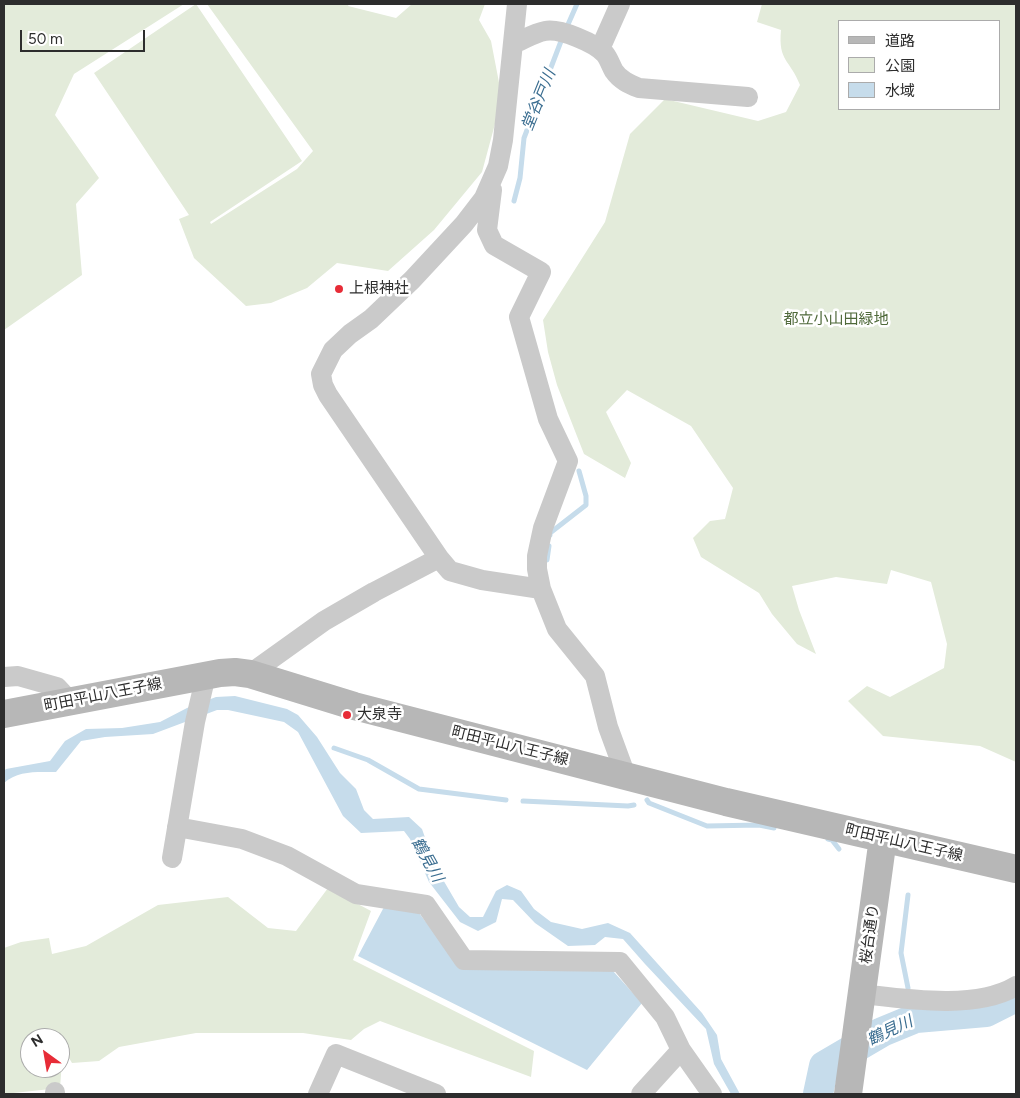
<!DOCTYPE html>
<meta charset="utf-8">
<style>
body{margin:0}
#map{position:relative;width:1020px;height:1098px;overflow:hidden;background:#fff;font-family:Figtree,"Noto Sans JP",sans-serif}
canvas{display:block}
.frame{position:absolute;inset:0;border:5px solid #2d2d2d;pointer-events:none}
.legend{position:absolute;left:838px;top:20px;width:162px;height:90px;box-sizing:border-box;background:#fff;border:1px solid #ababab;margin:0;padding:6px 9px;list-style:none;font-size:15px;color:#2d2d2d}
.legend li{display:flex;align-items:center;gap:10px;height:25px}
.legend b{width:25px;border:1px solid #ababab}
.north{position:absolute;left:20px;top:1028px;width:50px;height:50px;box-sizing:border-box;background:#fff;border:1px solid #ababab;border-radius:50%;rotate:328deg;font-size:14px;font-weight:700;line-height:20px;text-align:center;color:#2d2d2d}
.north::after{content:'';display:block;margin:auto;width:18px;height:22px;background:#e72c37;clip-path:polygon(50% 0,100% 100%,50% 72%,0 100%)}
.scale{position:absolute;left:20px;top:30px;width:125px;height:22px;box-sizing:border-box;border:2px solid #2d2d2d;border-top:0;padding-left:6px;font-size:15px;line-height:18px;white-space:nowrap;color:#2d2d2d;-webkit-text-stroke:4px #fff;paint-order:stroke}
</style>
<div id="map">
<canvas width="1020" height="1098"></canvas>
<div class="frame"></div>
<ul class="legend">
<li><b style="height:6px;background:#b7b7b7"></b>道路</li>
<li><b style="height:14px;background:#e3ebda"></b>公園</li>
<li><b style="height:14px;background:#c6dceb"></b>水域</li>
</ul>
<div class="north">N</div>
<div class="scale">50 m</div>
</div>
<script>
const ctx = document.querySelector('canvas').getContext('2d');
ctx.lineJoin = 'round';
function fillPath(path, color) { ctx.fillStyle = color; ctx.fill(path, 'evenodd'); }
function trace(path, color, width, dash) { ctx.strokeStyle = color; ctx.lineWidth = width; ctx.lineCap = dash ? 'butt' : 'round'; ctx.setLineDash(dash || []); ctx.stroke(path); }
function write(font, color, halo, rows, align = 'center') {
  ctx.font = font + ' Figtree,"Noto Sans JP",sans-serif'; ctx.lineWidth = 5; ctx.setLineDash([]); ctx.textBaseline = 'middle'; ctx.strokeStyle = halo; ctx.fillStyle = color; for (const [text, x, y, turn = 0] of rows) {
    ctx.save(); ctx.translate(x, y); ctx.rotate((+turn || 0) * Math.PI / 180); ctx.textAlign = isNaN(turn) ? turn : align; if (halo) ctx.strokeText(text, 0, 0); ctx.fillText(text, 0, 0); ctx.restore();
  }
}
fillPath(new Path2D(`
 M 4,4 L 184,4 L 74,74 L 55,115 L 99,178 L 76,204 L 82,275 L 4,330 Z
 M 196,4 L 302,161 L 210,222 L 211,224 L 297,169 L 313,151 L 207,4 L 349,4 L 348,6 L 396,18 L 412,4 L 485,4 L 479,20 L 491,41 L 502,98 L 482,172 L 434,230 L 388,271 L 337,263 L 307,288 L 271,303 L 246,306 L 194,258 L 179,219 L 189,215 L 94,73 Z
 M 762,4 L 1016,4 L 1016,762 L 980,746 L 883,736 L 848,701 L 867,686 L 890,697 L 944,668 L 947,644 L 931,582 L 891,570 L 887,584 L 836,577 L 792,586 L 799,610 L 816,654 L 797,644 L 772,614 L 759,593 L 701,557 L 693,538 L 710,521 L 725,519 L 733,488 L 691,426 L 627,390 L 606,412 L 631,463 L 625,478 L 584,454 L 557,385 L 548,352 L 543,320 L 605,222 L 630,134 L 665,99 L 758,121 L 786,112 L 800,85 C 790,59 778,62 781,30 L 757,22 ZM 839,21 L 999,21 L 999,109 L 839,109 Z
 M 328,888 L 371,911 L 353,960 L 534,1051 L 531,1077 L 380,1021 L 364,1029 L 351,1040 L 303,1033 L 196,1033 L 119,1047 L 99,1061 L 72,1063 L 63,1048 L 60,1088 L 4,1094 L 4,948 L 21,942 L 49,938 L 52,954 L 86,946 L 158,905 L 228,897 L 268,928 L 296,931 ZM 30,1038 L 60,1038 L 60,1068 L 30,1068 Z`), '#e3ebda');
fillPath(new Path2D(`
 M 235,696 L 287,709 L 298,715 L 317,737 L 340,773 L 356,789 L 364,810 L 373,819 L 409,817 L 422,829 L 435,866 L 459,907 L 470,917 L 483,917 L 496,891 L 507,885 L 521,891 L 534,909 L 551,922 L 582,929 L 608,923 L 630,933 L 702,1013 L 717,1035 L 721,1059 L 740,1094 L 731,1094 L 714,1064 L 706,1029 L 645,964 L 623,939 L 605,937 L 595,945 L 568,946 L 535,923 L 513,900 L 502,899 L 496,922 L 478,931 L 460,922 L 429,882 L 410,839 L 404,831 L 361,833 L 343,816 L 298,732 L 284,722 L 228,710 L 217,710 L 153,734 L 105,737 L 81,741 L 56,772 C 38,772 18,770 4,783 L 4,771 L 6,769 L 50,761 L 65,741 L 86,729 L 122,728 L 160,722 L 187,708 L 216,697 Z
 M 384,907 L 419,913 L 462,969 L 613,971 L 642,1003 L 587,1070 L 358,956 Z`), '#c6dceb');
trace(new Path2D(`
 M 566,29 L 577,4
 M 514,201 L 520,178 L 524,138 L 563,36
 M 550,535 L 550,533 L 586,505 L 586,496 L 579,471
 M 547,560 L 549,546
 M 334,748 L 368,760 L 419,789 L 506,800
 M 647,800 L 649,803 L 707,826 L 759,825 L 774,828
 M 523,801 L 628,806 L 634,805
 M 828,839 L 832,840 L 839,849
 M 908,895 L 901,953 L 908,988
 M 914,1011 L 916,1018`), '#c6dceb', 5);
trace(new Path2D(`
 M 818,1094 L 824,1066 L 882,1032 L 916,1018 L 986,1012 L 1016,997`), '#c6dceb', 30);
trace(new Path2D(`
 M 517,4 L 503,140 L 498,166 L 484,198 L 464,224 L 412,280 L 371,319 L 350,334 L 333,350 L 321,374 L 323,385 L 328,395 L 439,558 L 450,571 L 482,580 L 541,589
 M 513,44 C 523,40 534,33 545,31 C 560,28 595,43 605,54 C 609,59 611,66 614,71 C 620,80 629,84 639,88 L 748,97
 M 600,49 L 620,4
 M 492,190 L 487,230 L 494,245 L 541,272 L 519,317 L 548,419 L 568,461 L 543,528 L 537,556 L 537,569 L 541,589 L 557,629 L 595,676 L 608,727 L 626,776
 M 250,674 L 324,621 L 374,592 L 439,558
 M 4,677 L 18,676 L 57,687 L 70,701
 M 177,827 L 242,839 L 287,856 L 356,894 L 426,905 L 464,960 L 620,962 L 665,1017 L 681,1050
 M 172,858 L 195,722 L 206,675
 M 862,994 C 906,999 976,1010 1016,986
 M 55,1092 L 55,1094
 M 318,1094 L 336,1054 L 436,1094
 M 641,1094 L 681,1050 L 712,1094`), '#cacaca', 20);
trace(new Path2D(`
 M 4,714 L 220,673 L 235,672 L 250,674 L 354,706 L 726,802 L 1016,869
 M 848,1094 L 883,838`), '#b7b7b7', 28);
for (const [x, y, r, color] of [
 [339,289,5,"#e72c37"],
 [347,715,5,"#e72c37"]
]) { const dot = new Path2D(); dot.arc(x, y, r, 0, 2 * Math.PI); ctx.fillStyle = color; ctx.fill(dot); trace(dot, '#fff', 2); }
write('15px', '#2d2d2d', '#fff', [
 ["上根神社",349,289],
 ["大泉寺",357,715]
], 'left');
write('15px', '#4f693a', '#fff', [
 ["都立小山田緑地",836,320]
]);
write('15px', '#2d2d2d', '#fff', [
 ["町田平山八王子線",103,695,-11],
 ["町田平山八王子線",510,746,14],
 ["町田平山八王子線",904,843,13],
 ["桜台通り",870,934,-82]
]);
write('italic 16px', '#3a6d90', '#fff', [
 ["堂谷戸川",539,100,-68],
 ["鶴見川",427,860,61],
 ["鶴見川",890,1031,-25]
]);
</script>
